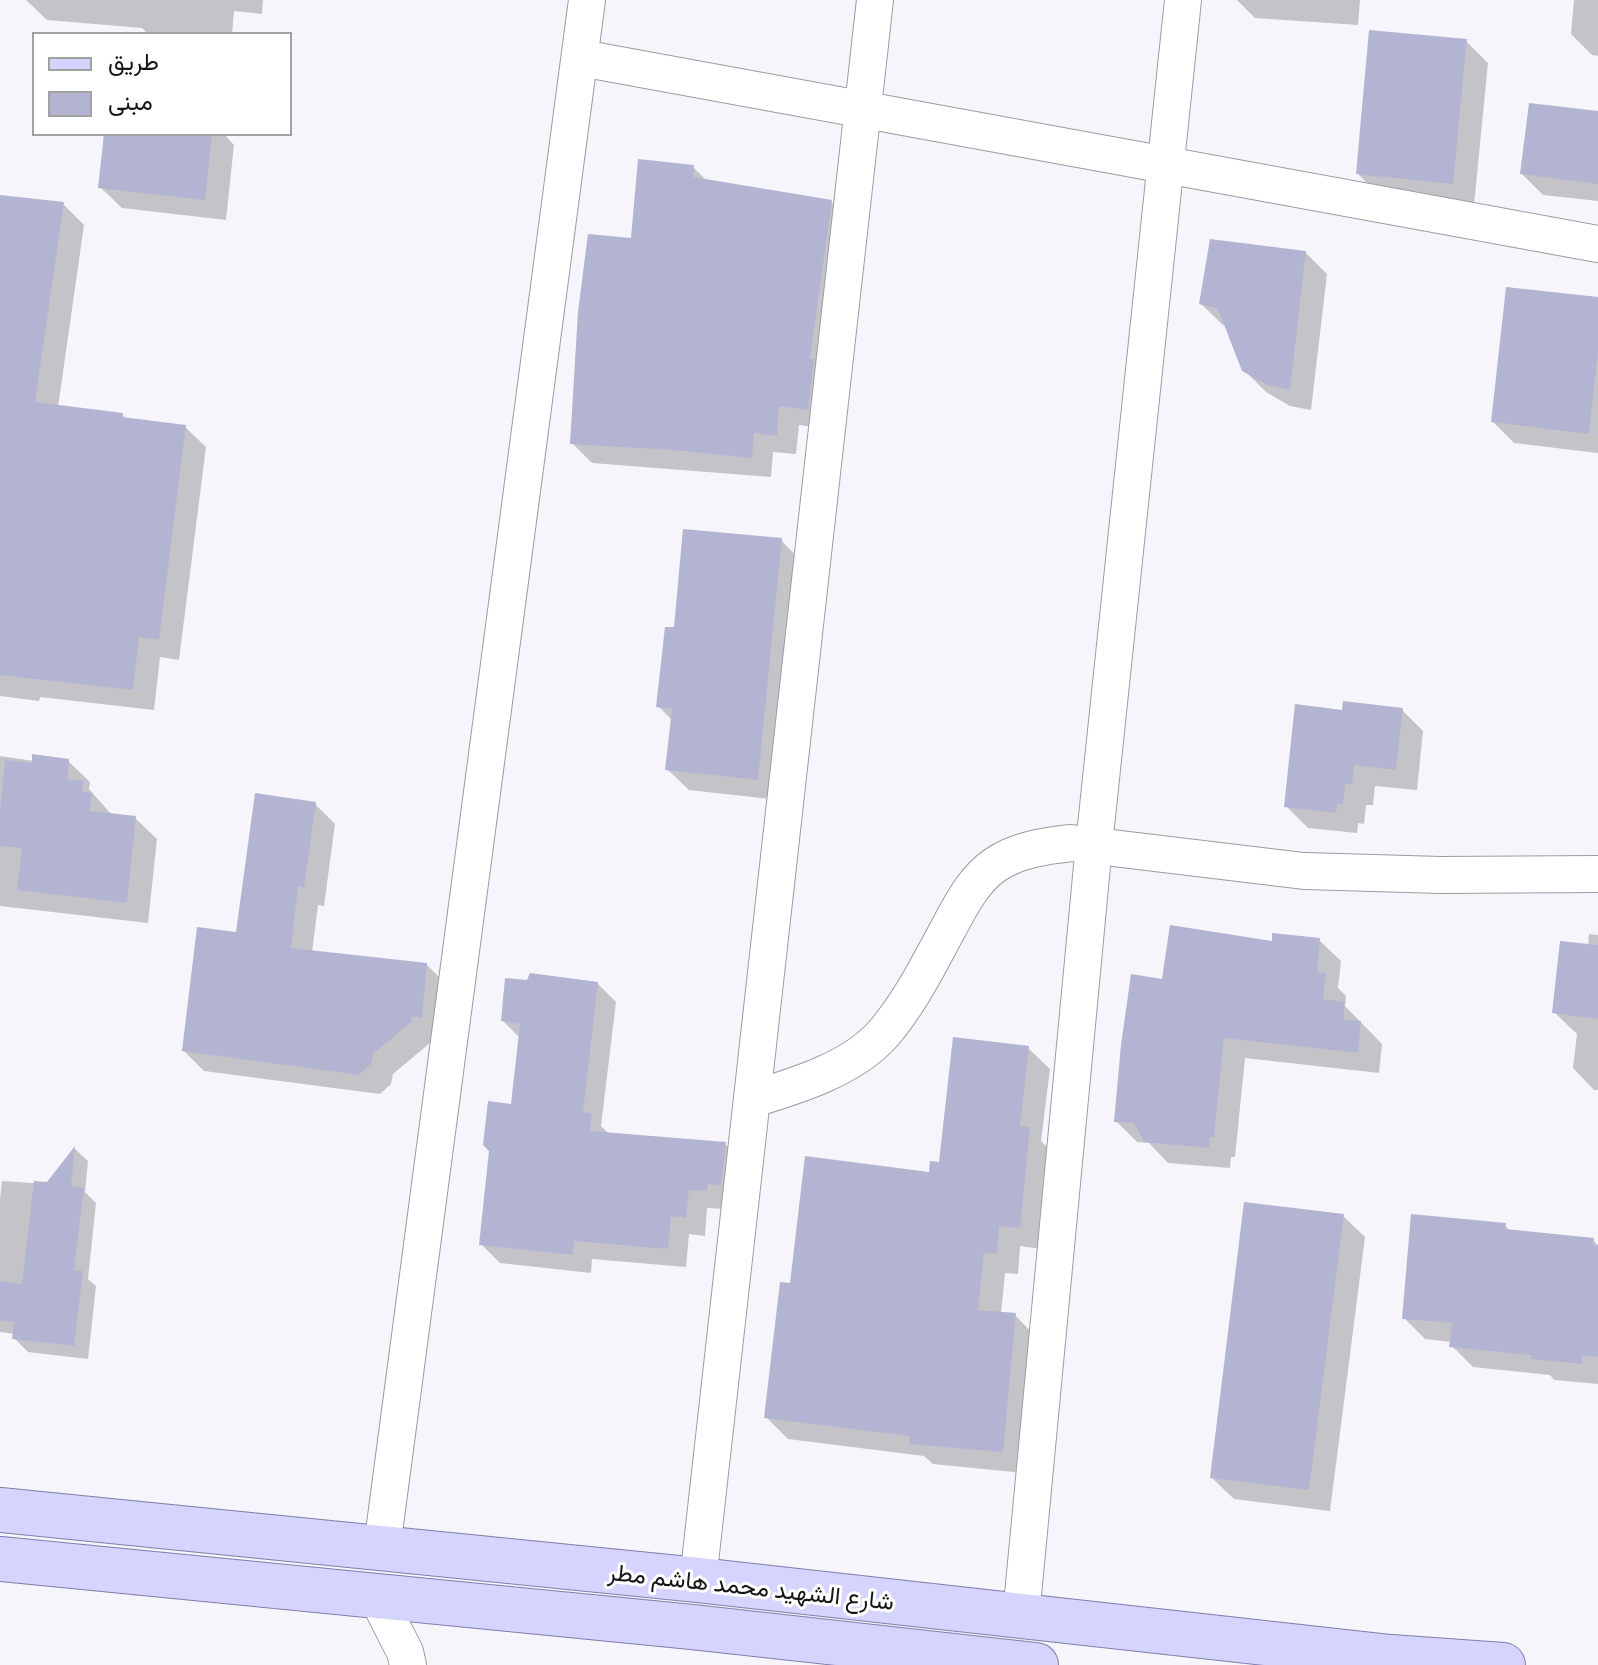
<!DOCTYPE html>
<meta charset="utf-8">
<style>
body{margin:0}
#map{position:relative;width:1598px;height:1665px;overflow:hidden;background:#f5f5fb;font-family:Ubuntu,Vazirmatn,sans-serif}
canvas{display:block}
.legend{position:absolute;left:32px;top:32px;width:260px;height:104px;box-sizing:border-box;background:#fff;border:2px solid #a1a1a2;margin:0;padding:10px 14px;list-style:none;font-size:24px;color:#151517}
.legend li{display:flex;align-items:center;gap:16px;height:40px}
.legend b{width:40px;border:2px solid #a1a1a2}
</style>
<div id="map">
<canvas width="1598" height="1665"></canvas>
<ul class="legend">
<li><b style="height:10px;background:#d5d4fe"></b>طريق</li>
<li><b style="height:22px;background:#b3b3d2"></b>مبنى</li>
</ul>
</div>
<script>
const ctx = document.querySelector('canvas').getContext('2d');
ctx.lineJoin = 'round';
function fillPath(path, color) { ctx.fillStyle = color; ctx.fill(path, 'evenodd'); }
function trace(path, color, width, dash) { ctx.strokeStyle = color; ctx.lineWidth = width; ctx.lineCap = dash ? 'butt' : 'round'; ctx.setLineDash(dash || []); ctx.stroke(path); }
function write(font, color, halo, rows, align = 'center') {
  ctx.font = font + ' Ubuntu,Vazirmatn,sans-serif'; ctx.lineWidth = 6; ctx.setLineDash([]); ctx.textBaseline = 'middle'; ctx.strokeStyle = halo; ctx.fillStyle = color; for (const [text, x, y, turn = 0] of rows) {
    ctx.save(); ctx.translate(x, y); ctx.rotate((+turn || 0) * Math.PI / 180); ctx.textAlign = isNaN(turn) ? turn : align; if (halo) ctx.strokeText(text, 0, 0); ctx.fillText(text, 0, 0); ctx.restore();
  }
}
fillPath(new Path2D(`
 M 26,0 L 263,0 L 262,14 L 234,11 L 232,34 L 161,34 L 146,32 L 142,28 L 47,20 Z
 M 1237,0 L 1360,0 L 1358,25 L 1255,18 Z
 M 1574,0 L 1598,0 L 1598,56 L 1592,55 L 1571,34 Z
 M 1466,41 L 1488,63 L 1474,205 L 1379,195 L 1358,174 Z
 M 1598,113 L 1598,201 L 1543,195 L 1522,174 Z
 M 106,134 L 224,134 L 234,145 L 226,220 L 122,208 L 100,187 Z
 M 693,167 L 708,182 L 831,202 L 850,221 L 827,429 L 799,425 L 796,454 L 773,452 L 771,477 L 592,463 L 572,443 L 633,240 Z
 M 0,197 L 63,204 L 84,225 L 58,407 L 122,414 L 127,420 L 185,427 L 206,447 L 179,660 L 160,657 L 154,710 L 40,697 L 39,701 L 0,696 Z
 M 1305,252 L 1327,274 L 1311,410 L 1290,406 L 1266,392 L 1244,370 L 1227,326 L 1223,325 L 1201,304 Z
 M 1598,299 L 1598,453 L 1514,443 L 1493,422 Z
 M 781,540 L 802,562 L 779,800 L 689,790 L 667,769 L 672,720 L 658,706 L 676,630 Z
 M 1402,710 L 1423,731 L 1417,790 L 1375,786 L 1373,805 L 1366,805 L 1364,824 L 1358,823 L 1357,833 L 1308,828 L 1286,806 L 1344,712 Z
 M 0,756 L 34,761 L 68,761 L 90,782 L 89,789 L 112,815 L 135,818 L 157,839 L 148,923 L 0,906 Z
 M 315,804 L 335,824 L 324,906 L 318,905 L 312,952 L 427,965 L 447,985 L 441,1037 L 431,1036 L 430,1043 L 393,1074 L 391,1084 L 380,1094 L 204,1071 L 184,1051 L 238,934 Z
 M 1589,934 L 1598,935 L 1598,1090 L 1594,1090 L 1573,1068 L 1577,1034 L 1554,1012 L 1588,946 Z
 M 1319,940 L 1341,961 L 1338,988 L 1346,996 L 1345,1006 L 1382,1044 L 1379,1073 L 1245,1058 L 1235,1157 L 1231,1157 L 1230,1168 L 1168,1163 L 1149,1143 L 1137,1142 L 1116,1121 L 1164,981 L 1274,943 Z
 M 597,983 L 616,1002 L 601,1126 L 610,1135 L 725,1144 L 744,1163 L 725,1209 L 707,1208 L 705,1236 L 689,1234 L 686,1267 L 592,1259 L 591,1273 L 500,1263 L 481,1244 L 513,1106 L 521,1039 L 503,1021 Z
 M 1028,1048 L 1050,1069 L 1041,1141 L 1051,1151 L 1041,1249 L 1020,1246 L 1018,1274 L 1005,1273 L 1001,1314 L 1015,1315 L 1036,1337 L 1024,1473 L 933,1464 L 924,1456 L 788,1439 L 766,1417 L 791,1285 L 941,1164 Z
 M 75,1149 L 88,1161 L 85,1192 L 96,1203 L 88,1279 L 96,1286 L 88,1359 L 28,1352 L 14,1338 L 14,1334 L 0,1332 L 0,1200 L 2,1181 L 48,1184 Z
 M 1343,1216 L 1365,1237 L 1330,1511 L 1234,1499 L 1212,1478 Z
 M 1505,1225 L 1511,1232 L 1593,1240 L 1598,1245 L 1598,1384 L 1554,1380 L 1550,1375 L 1473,1367 L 1452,1346 L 1452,1342 L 1425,1339 L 1404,1318 Z`), '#0003');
fillPath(new Path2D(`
 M 1369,30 L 1467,39 L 1453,184 L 1356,174 Z
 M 1529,103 L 1598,111 L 1598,184 L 1520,174 Z
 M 104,134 L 212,134 L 205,200 L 98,188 Z
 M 638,159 L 694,165 L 693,177 L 832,200 L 810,359 L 814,359 L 808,410 L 779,406 L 777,436 L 754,433 L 752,458 L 673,450 L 570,444 L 578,312 L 588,234 L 631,238 Z
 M 0,195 L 64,202 L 35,402 L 123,413 L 122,417 L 186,425 L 159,640 L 139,637 L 133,690 L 0,675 Z
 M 1210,239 L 1306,251 L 1290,390 L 1267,385 L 1242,371 L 1218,309 L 1199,304 Z
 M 1506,287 L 1598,297 L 1598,351 L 1589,434 L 1491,422 Z
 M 683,529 L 782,538 L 758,780 L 665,770 L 672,709 L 656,707 L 665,627 L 674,627 Z
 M 1343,701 L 1403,708 L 1396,770 L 1354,765 L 1352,784 L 1345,784 L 1343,804 L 1337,803 L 1336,813 L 1284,807 L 1295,704 L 1342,710 Z
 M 32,754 L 69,759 L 67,779 L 84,781 L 82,792 L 92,793 L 90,811 L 136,816 L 127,903 L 17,890 L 22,848 L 0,846 L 0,810 L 5,760 L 32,763 Z
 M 255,793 L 316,802 L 304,887 L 298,886 L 291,948 L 427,963 L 422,1018 L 412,1017 L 411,1022 L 373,1054 L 371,1064 L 359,1075 L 182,1051 L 197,927 L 236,932 Z
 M 1170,925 L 1272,941 L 1272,933 L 1320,938 L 1317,972 L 1326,973 L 1323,999 L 1345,1002 L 1343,1019 L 1361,1021 L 1358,1053 L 1224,1038 L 1214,1137 L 1210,1137 L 1209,1148 L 1144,1142 L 1134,1123 L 1114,1122 L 1121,1045 L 1131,974 L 1162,979 Z
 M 1560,941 L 1598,945 L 1598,1019 L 1552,1013 Z
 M 530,973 L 598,982 L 583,1112 L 592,1113 L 590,1131 L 726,1142 L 721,1185 L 708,1184 L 707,1191 L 689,1190 L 686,1218 L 671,1216 L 668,1249 L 574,1241 L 573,1255 L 479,1245 L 489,1151 L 483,1145 L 488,1101 L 511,1104 L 520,1024 L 501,1021 L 505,978 L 527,980 Z
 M 953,1037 L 1029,1046 L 1020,1126 L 1030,1127 L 1020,1228 L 999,1226 L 997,1254 L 984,1253 L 978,1310 L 1016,1313 L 1003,1452 L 909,1444 L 910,1436 L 764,1418 L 780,1282 L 790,1283 L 805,1156 L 929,1172 L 930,1161 L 939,1162 Z
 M 75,1146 L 71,1186 L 84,1188 L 74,1270 L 83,1271 L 74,1346 L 12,1339 L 14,1322 L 0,1321 L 0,1281 L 22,1284 L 34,1181 L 47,1182 Z
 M 1244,1202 L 1344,1214 L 1309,1490 L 1210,1478 Z
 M 1411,1214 L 1506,1223 L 1505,1229 L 1594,1238 L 1593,1246 L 1598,1246 L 1598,1357 L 1582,1355 L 1582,1364 L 1531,1359 L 1531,1355 L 1449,1347 L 1452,1323 L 1402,1319 Z`), '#b3b3d2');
const minor = new Path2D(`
 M 581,58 L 1598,244
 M 753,1099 C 796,1086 852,1069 883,1034 C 910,1003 929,964 948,929 C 960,907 973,880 995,865 C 1017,850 1044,846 1071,843 L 1304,871 L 1441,875 L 1598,874
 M 382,1547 L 587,0
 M 698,1580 L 875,0
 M 377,1597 L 405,1652 L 408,1665
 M 1021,1616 L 1094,845 L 1183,0`);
const primary = new Path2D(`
 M 0,1510 L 698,1580 L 1391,1657 L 1503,1665
 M 0,1559 L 692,1627 L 1036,1665`);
trace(minor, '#9c9ca1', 38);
trace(primary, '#807eac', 46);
trace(minor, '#fff', 36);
trace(primary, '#d5d4fe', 44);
write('24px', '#151517', '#fff', [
 ["شارع الشهيد محمد هاشم مطر",751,1587,6]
]);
</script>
